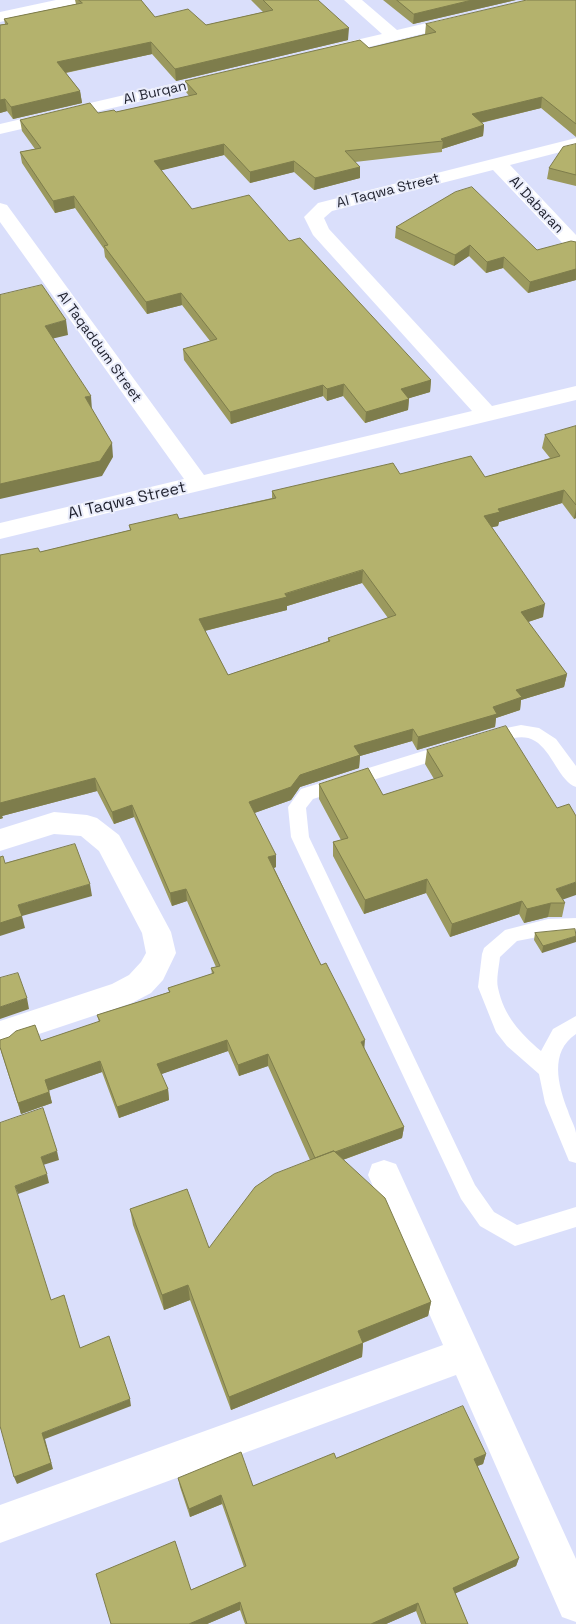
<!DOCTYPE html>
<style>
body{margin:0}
canvas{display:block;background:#dadffb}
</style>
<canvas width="576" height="1624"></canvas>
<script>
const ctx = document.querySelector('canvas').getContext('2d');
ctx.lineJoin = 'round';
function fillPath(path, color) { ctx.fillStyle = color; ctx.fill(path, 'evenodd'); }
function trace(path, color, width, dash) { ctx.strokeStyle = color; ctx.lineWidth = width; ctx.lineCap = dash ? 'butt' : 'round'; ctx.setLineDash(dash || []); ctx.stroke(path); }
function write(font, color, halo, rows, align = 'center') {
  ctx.font = font + ' "Space Grotesk",sans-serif'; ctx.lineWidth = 4; ctx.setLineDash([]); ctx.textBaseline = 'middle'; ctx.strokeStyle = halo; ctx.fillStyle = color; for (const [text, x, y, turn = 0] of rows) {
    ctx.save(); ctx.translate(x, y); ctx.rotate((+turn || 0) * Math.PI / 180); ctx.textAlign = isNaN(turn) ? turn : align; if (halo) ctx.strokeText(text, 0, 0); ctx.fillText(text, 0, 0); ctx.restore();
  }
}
fillPath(new Path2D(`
 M 521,725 L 539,728 L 556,739 L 576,766 L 576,787 C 560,782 552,751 535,741 C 518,730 499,747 482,741 L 480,737 L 482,733 Z
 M 449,743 L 455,744 L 457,749 L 455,754 L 313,799 L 306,808 L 309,837 L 475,1185 L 494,1212 L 517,1225 L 576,1207 L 576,1227 L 515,1246 L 480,1226 L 461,1199 L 291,837 L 288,807 L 301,789 Z
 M 576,918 L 576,934 L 548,935 L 517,941 L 500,957 C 499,967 496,979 498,988 C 504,1016 520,1033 541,1051 L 553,1029 L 576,1016 L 576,1034 C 549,1052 558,1085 568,1111 C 570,1118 575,1126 576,1133 C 576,1143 576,1153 576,1163 L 569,1161 L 545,1103 L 539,1074 L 507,1046 L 496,1032 L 478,987 L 482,954 L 484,948 L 505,930 L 548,919 Z`), '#fff');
fillPath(new Path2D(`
 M 56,0 L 86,0 L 84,3 L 0,22 L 0,12 Z
 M 344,0 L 362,0 L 397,30 L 461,15 L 469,20 L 467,23 L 328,57 L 322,56 L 320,52 L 322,48 L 382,34 Z
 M 223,72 L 229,73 L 232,77 L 229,81 L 0,134 L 0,124 Z
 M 576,138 L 576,148 L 510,165 L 576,235 L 576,252 L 569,250 L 493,170 L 332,211 L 324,218 L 329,229 L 492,406 L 576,386 L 576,400 L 0,539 L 0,523 L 184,479 L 0,222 L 0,203 L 7,205 L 204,475 L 472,411 L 313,235 L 304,217 L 318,203 Z
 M 54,812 L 87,815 L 97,818 L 119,835 L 171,932 L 176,953 L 163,980 L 151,993 L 132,1003 L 18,1041 L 11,1047 L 0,1051 L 0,1021 L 112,984 L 129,975 L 141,962 L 146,953 L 142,933 L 99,851 L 81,836 L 54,834 L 0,851 L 0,829 Z
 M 384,1160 L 396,1164 L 576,1559 L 576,1622 L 562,1617 L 456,1375 L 0,1543 L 0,1505 L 443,1345 L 368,1175 L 372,1164 Z`), '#fff');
fillPath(new Path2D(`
 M 75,0 L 141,0 L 155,17 L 206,25 L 263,12 L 251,0 L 318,0 L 348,40 L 176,81 L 152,54 L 66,73 L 80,91 L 82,103 L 13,119 L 7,111 L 0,113 L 0,25 L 5,24 L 4,19 L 76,4 Z
 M 383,0 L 516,0 L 413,24 Z
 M 576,0 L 576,137 L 541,108 L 481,123 L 484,125 L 483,136 L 442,149 L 442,152 L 355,162 L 360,167 L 360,178 L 314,190 L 294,172 L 250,183 L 224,155 L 161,170 L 192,209 L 289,241 L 431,380 L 430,392 L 409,398 L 408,410 L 365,423 L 343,396 L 327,401 L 323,396 L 231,424 L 184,360 L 183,349 L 210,341 L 182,305 L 147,314 L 105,257 L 104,249 L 75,208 L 55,213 L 22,163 L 20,152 L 35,149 L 22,131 L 20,120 L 116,112 L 189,96 L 186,92 L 185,81 L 369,48 L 425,34 L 426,24 Z
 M 576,144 L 576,186 L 547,179 L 549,168 Z
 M 396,227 L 537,250 L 576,242 L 576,280 L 528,293 L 503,268 L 486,273 L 469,256 L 454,266 L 395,238 Z
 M 576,426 L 576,518 L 574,519 L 562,503 L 499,522 L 498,526 L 492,527 L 543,617 L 528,622 L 567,674 L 564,687 L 521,700 L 520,710 L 496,718 L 495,727 L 417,750 L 412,741 L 360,756 L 359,768 L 300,787 L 291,800 L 254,813 L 276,867 L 274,868 L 321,965 L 364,1048 L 404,1127 L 402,1138 L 343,1160 L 431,1302 L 428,1316 L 363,1343 L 362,1357 L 231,1410 L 190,1300 L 164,1310 L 133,1225 L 130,1209 L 209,1248 L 310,1160 L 268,1066 L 239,1076 L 228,1051 L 161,1074 L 168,1089 L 169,1100 L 119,1118 L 102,1072 L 49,1090 L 52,1103 L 21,1114 L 0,1048 L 41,1041 L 99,1022 L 97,1015 L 169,992 L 168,988 L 212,974 L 211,968 L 216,967 L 187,901 L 172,906 L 134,817 L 114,824 L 97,791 L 2,816 L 3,818 L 0,819 L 0,555 L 40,552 L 130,530 L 129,525 L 179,519 L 272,498 L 272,491 L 400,474 L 485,477 L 550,458 L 542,448 L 545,435 ZM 362,583 L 388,618 L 328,638 L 328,641 L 228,675 L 205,631 L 287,610 L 287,606 Z
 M 427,750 L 563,900 L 565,903 L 562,917 L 548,917 L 524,923 L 519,914 L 450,937 L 426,893 L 364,914 L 333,856 L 333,842 L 341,840 L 319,799 L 319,784 L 383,795 L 434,779 L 425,764 Z
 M 575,929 L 542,953 L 534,940 L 535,933 Z
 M 486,1454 L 483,1464 L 477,1466 L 519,1558 L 516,1566 L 455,1593 L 468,1624 L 421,1624 L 416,1611 L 386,1624 L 245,1624 L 240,1610 L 207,1624 L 111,1624 L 244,1567 L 222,1504 L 190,1517 L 180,1487 L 178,1478 L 253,1486 L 336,1458 Z`), '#9b995e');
fillPath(new Path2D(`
 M 472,0 L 516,0 L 413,24 L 414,14 Z
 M 349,28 L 348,40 L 176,81 L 175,69 Z
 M 151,42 L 152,54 L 59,74 L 57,62 Z
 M 80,91 L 82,103 L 13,119 L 11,107 Z
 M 542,97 L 541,108 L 471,125 L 472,114 Z
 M 5,99 L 7,111 L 0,113 L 0,100 Z
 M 484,125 L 483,136 L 442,149 L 443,141 L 441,139 Z
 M 224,144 L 224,155 L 155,172 L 154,161 Z
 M 294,161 L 294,172 L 250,183 L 250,172 Z
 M 360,167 L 360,178 L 314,190 L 315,178 Z
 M 74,196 L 75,208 L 55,213 L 53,201 Z
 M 470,245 L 469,256 L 454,266 L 455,255 Z
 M 504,257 L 503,268 L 486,273 L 487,262 Z
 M 576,269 L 576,280 L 528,293 L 530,282 Z
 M 181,293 L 182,305 L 147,314 L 146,302 Z
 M 66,320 L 68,335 L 47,340 L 45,326 Z
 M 431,380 L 430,392 L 400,401 L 401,389 Z
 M 344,384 L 343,396 L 327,401 L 327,389 Z
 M 323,385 L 323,396 L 231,424 L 230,412 Z
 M 91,396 L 92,410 L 85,397 Z
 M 409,399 L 408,410 L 365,423 L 366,412 Z
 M 112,443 L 113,457 L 102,476 L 0,499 L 0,484 Z
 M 564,490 L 562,503 L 499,522 L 498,526 L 483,529 L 484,516 L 498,509 Z
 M 576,508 L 576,518 L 574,519 Z
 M 363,570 L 362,583 L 287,606 L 287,610 L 200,632 L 199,619 Z
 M 545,604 L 543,617 L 519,625 L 521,612 Z
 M 567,674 L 564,687 L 521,700 L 520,710 L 496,718 L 495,727 L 417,750 L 418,737 L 493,707 L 516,690 Z
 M 413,729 L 412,741 L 360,756 L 359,768 L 300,787 L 291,800 L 249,815 L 249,802 L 354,746 Z
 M 95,778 L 97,791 L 2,816 L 3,818 L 0,819 L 0,803 Z
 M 132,805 L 134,817 L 114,824 L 112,812 Z
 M 276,855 L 276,867 L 269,870 L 268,857 Z
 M 427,879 L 426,893 L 364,914 L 365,900 Z
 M 576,882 L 576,895 L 553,903 L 556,889 Z
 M 90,884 L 92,896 L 22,916 L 25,928 L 0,936 L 0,923 L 18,905 Z
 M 186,889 L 187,901 L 172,906 L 170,893 Z
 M 522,901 L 519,914 L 450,937 L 452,924 Z
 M 551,903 L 548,917 L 524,923 L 527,909 Z
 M 576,936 L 576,942 L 542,953 L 543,946 Z
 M 27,998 L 29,1009 L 0,1019 L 0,1007 Z
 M 227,1040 L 228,1051 L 159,1075 L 157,1064 Z
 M 365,1040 L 364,1052 L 361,1042 Z
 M 268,1054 L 268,1066 L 239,1076 L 238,1065 Z
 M 100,1061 L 102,1072 L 48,1091 L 45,1080 Z
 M 168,1089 L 169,1100 L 119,1118 L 117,1107 Z
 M 49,1092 L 52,1103 L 21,1114 L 18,1103 Z
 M 404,1127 L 402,1138 L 315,1170 L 315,1160 Z
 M 57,1151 L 59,1160 L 43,1165 L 41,1157 Z
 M 47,1174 L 49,1183 L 18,1194 L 15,1186 Z
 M 188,1285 L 190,1300 L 164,1310 L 162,1295 Z
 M 431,1302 L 428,1316 L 357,1345 L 358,1331 Z
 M 363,1343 L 362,1357 L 231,1410 L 229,1397 Z
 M 130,1399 L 131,1406 L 45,1439 L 53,1469 L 17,1484 L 14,1477 L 42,1433 Z
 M 486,1454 L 483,1464 L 472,1468 L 474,1459 Z
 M 221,1495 L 222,1504 L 190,1517 L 189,1509 Z
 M 519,1558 L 516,1566 L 450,1596 L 453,1588 Z
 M 240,1602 L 240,1610 L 207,1624 L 189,1624 Z
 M 418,1603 L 416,1611 L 386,1624 L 371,1624 Z`), '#7e7d4c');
const building = new Path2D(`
 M 79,0 L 141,0 L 155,17 L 188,9 L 206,25 L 273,10 L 263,0 L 318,0 L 349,28 L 175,69 L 151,42 L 57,62 L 80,91 L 11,107 L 5,99 L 0,100 L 0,25 L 8,24 L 4,19 L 82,3 Z
 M 397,0 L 472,0 L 414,14 Z
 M 527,0 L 576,0 L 576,124 L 542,97 L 472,114 L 484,125 L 441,139 L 443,141 L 345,151 L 360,167 L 315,178 L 294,161 L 250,172 L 224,144 L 154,161 L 192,209 L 249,195 L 289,241 L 300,238 L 431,380 L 401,389 L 409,399 L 366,412 L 344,384 L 327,389 L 323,385 L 230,412 L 183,349 L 217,339 L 181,293 L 146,302 L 104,246 L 108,245 L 74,196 L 53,201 L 20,152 L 41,148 L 20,120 L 90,103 L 98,113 L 114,110 L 116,112 L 197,94 L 185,81 L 360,40 L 369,48 L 436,32 L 426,24 Z
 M 576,144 L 576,175 L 549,168 L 563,147 Z
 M 472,187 L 537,250 L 571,241 L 576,242 L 576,269 L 530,282 L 504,257 L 487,262 L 470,245 L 455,255 L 396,227 L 455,192 Z
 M 42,285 L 66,320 L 45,326 L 91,396 L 85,397 L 112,443 L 100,461 L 0,484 L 0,295 Z
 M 576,426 L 576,505 L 564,490 L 498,509 L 500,512 L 484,516 L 545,604 L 521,612 L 567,674 L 516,690 L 522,697 L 493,707 L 497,714 L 418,737 L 413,729 L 354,746 L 360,755 L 300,775 L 291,787 L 249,802 L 276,855 L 268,857 L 321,965 L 326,963 L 346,1002 L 365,1040 L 361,1042 L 404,1127 L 335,1152 L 334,1151 L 315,1158 L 268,1054 L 238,1065 L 227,1040 L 157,1064 L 168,1089 L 117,1107 L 100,1061 L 45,1080 L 49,1092 L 18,1103 L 0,1047 L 0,1040 L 9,1037 L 16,1031 L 35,1025 L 41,1041 L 100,1021 L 97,1015 L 170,992 L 168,988 L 214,973 L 211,968 L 220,966 L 186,889 L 170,893 L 132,805 L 112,812 L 95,778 L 0,803 L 0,555 L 38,548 L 40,552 L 131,530 L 129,525 L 177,514 L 179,519 L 276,498 L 272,491 L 393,463 L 400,474 L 471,456 L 485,477 L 560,456 L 545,435 ZM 363,570 L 396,615 L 328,638 L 330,641 L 228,675 L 199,619 L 287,597 L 285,594 Z
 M 506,726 L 557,808 L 569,804 L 576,816 L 576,882 L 556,889 L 565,903 L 551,903 L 527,909 L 522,901 L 452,924 L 427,879 L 365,900 L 333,842 L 348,838 L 319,784 L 368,768 L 383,795 L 443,776 L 427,750 Z
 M 75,844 L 90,884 L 18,905 L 22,916 L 0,923 L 0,857 L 3,856 L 5,863 Z
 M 575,929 L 576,936 L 543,946 L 535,933 Z
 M 18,973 L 27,998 L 0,1007 L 0,978 Z
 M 43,1108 L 57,1151 L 41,1157 L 47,1174 L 15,1186 L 51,1300 L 64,1295 L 80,1348 L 109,1336 L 130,1399 L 42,1433 L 51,1463 L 14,1477 L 0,1426 L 0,1123 Z
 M 334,1151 L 385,1198 L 431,1302 L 358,1331 L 363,1343 L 229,1397 L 188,1285 L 162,1295 L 130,1209 L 187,1189 L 209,1248 L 255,1187 L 274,1174 Z
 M 463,1406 L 486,1454 L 474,1459 L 519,1558 L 453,1588 L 468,1624 L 426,1624 L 418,1603 L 371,1624 L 247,1624 L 240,1602 L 189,1624 L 111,1624 L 96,1574 L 175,1541 L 191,1590 L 246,1566 L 221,1495 L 189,1509 L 178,1478 L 241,1452 L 253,1486 L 334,1453 L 336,1458 Z`);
fillPath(building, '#b4b26d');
trace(building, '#7e7d4c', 1);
write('14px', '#1e202d', '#eaedfb', [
 ["Al Burqan",155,93,-13],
 ["Al Taqwa Street",388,191,-14],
 ["Al Dabaran",536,205,47],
 ["Al Taqaddum Street",99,347,54]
]);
write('16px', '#1e202d', '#eaedfb', [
 ["Al Taqwa Street",127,501,-13]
]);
</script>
